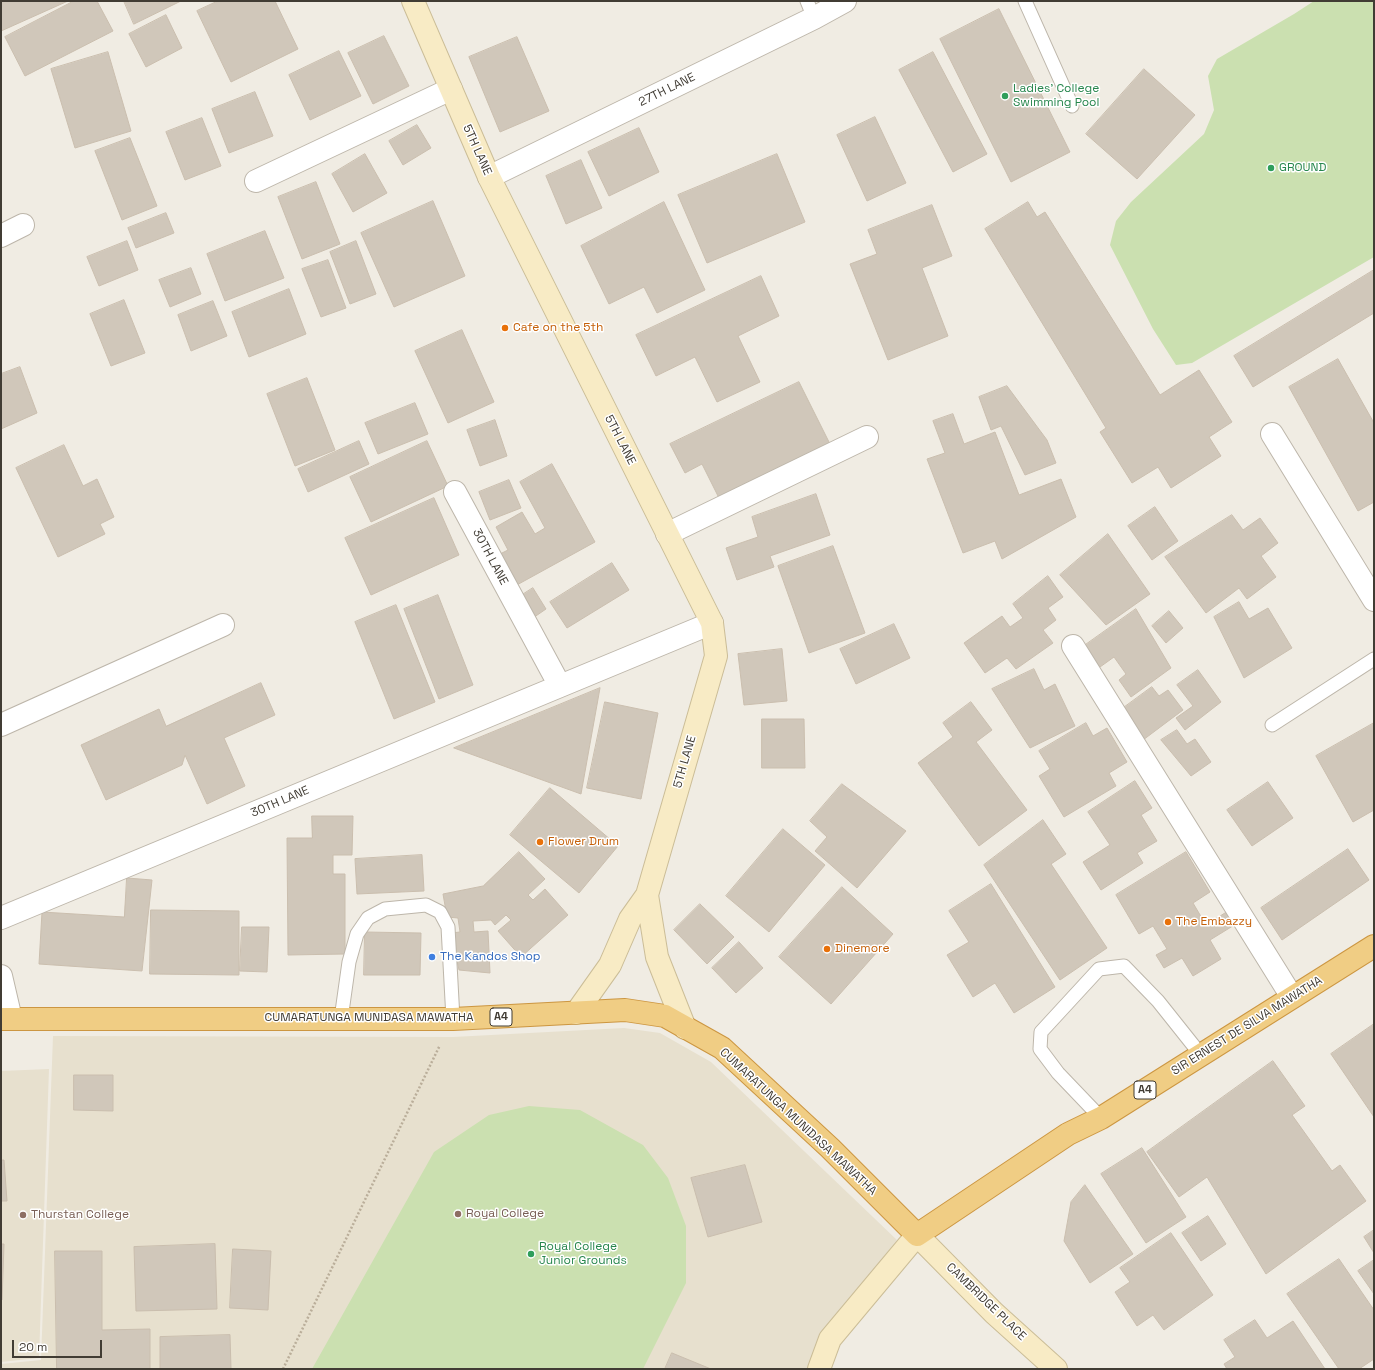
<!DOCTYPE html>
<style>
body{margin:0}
#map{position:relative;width:1375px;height:1370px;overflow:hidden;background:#f0ece3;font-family:"Space Grotesk",sans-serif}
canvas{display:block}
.frame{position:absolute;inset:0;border:2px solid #413c34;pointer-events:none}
.scale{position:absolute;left:12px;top:1340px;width:90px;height:18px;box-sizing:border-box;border:2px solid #413c34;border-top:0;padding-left:5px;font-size:12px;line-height:14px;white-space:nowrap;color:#413c34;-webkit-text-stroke:3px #fff;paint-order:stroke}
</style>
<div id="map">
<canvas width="1375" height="1370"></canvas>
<div class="frame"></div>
<div class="scale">20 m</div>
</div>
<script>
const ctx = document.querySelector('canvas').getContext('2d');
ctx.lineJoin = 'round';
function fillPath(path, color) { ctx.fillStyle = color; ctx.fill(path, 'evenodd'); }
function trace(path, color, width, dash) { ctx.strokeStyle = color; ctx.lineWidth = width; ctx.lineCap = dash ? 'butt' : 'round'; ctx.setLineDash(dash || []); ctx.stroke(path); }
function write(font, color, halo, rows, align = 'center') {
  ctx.font = font + ' "Space Grotesk",sans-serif'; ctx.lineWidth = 3; ctx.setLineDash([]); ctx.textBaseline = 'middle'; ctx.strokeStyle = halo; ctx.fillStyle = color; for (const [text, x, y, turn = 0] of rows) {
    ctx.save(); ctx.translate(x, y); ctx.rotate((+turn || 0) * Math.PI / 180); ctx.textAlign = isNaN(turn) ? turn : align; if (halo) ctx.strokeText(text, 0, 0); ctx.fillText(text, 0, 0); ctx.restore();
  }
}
fillPath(new Path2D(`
 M 624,1028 L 660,1033 L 711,1062 L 897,1240 L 831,1325 L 813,1369 L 1,1369 L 1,1364 L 41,1360 L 53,1036 L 453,1037 Z
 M 49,1069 L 39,1358 L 1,1362 L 1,1071 Z`), '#e7e0ce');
fillPath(new Path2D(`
 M 1314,1 L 1374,1 L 1374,257 L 1192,363 L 1176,365 L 1153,329 L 1110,245 L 1116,221 L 1131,202 L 1204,134 L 1214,110 L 1208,76 L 1217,59 L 1294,14 Z
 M 529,1106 L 580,1110 L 643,1145 L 668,1178 L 686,1226 L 686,1283 L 643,1369 L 312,1369 L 434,1152 L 489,1115 Z`), '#cbe0b0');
const building = new Path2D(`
 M 1,1 L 68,1 L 1,31 Z
 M 74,1 L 97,1 L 113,31 L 25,76 L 5,37 Z
 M 124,1 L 181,1 L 134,24 Z
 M 218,1 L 275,1 L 298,49 L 231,82 L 197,11 Z
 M 999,9 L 1070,152 L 1011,182 L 940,39 Z
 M 166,15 L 182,48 L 146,67 L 129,34 Z
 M 384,36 L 409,86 L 373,104 L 348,53 Z
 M 517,37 L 549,111 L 500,132 L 469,57 Z
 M 339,51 L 361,96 L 310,120 L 289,75 Z
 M 108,52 L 131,131 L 75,148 L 51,69 Z
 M 933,52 L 987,154 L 953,172 L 899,70 Z
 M 1144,69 L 1195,115 L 1137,179 L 1086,134 Z
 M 255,92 L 273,136 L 229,153 L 212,109 Z
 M 875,117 L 906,183 L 867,201 L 837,135 Z
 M 202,118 L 221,166 L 185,180 L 166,132 Z
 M 417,125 L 431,148 L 403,165 L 389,141 Z
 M 639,128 L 659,172 L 609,196 L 588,152 Z
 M 130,138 L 157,206 L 122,220 L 95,151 Z
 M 365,154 L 387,193 L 353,212 L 332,174 Z
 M 777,154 L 805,222 L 707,263 L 678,195 Z
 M 581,160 L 602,208 L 566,224 L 546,176 Z
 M 316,182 L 340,244 L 302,259 L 278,197 Z
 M 433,201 L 465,276 L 394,307 L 361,233 Z
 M 664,202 L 705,290 L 657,313 L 644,287 L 609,304 L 581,246 Z
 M 1028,202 L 1037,217 L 1045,212 L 1160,395 L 1199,370 L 1232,422 L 1209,437 L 1221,456 L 1171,488 L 1158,467 L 1132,483 L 1100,432 L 1106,428 L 985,229 Z
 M 932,205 L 952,256 L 922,268 L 948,336 L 888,360 L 850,264 L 877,254 L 868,230 Z
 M 166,213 L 174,233 L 136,248 L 128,228 Z
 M 265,231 L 284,278 L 225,301 L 207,254 Z
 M 127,241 L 138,270 L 99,286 L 87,257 Z
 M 356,241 L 376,294 L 350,304 L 330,252 Z
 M 328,260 L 346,308 L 321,317 L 302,269 Z
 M 191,268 L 201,294 L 170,307 L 159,280 Z
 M 1374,270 L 1374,313 L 1253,387 L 1234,356 Z
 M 761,276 L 779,316 L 738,336 L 760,382 L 717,402 L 695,357 L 656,376 L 636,335 Z
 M 289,289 L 306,334 L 249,357 L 232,312 Z
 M 124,300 L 145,353 L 111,366 L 90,314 Z
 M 213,301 L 227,336 L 191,351 L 178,315 Z
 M 462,330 L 494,402 L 448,423 L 415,351 Z
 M 1338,359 L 1374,423 L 1374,502 L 1358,511 L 1289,387 Z
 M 20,367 L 37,413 L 1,429 L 1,374 Z
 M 307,378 L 335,450 L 295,466 L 267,394 Z
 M 799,382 L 831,446 L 721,502 L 702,464 L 685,473 L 670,444 Z
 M 1007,386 L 1047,440 L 1056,463 L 1025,475 L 1001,426 L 991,430 L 979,397 Z
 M 415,403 L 428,434 L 378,454 L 365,423 Z
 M 953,414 L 964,444 L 995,432 L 1019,495 L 1061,479 L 1076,517 L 1002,559 L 995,541 L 963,553 L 927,459 L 945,453 L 933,421 Z
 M 495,420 L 507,456 L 480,466 L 467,430 Z
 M 359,441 L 369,464 L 308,492 L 298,469 Z
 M 427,441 L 448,486 L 371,522 L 350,477 Z
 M 64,445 L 83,486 L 97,479 L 114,517 L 100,524 L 105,534 L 58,557 L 16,468 Z
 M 552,464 L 595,542 L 515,586 L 498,555 L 508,550 L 496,527 L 522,512 L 535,534 L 545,528 L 520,482 Z
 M 509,480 L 521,508 L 490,520 L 479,492 Z
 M 816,494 L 830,535 L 770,556 L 774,567 L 737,580 L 726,548 L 758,537 L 752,517 Z
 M 434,498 L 459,555 L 371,595 L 345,538 Z
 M 1155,507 L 1178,541 L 1152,560 L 1128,526 Z
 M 1232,515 L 1243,530 L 1260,518 L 1278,543 L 1261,556 L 1276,577 L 1247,599 L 1239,588 L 1206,613 L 1165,557 Z
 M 1108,534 L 1150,594 L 1106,625 L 1060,575 Z
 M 833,546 L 865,633 L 809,653 L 778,566 Z
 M 612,563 L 629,590 L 567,628 L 550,602 Z
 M 1048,576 L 1063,597 L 1048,608 L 1056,620 L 1043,630 L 1053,643 L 1016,669 L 1007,658 L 985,673 L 964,643 L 1002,616 L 1010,627 L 1023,618 L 1013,604 Z
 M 533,588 L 546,609 L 530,620 L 516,599 Z
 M 438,595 L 473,685 L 439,699 L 404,609 Z
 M 1239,602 L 1249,619 L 1268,608 L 1292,648 L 1244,678 L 1214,617 Z
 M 396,605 L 435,702 L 394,719 L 355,622 Z
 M 1136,609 L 1171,668 L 1131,697 L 1119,680 L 1126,674 L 1114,657 L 1100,667 L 1084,646 Z
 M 1169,611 L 1183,628 L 1166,643 L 1152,626 Z
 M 894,624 L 910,658 L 856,684 L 840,649 Z
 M 782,649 L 787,701 L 744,705 L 738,654 Z
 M 1034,669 L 1044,690 L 1055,684 L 1075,726 L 1030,748 L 992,689 Z
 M 1198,670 L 1221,702 L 1185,730 L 1176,718 L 1193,706 L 1177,685 Z
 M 261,683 L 275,715 L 224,738 L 245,786 L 207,804 L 185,755 L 182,765 L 106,800 L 81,745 L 159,709 L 166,726 Z
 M 1152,687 L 1159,696 L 1168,690 L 1183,710 L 1143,740 L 1122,709 Z
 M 600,688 L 581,794 L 454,748 Z
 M 605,702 L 658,713 L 641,799 L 587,788 Z
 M 971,702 L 992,730 L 976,742 L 1027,810 L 979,846 L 918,763 L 953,737 L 943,723 Z
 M 762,719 L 804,719 L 805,768 L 762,768 Z
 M 1086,723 L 1093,736 L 1107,728 L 1127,762 L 1109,773 L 1116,786 L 1064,817 L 1039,776 L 1050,769 L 1039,751 Z
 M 1374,723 L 1374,810 L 1353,822 L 1316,756 Z
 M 1177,730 L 1187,744 L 1195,739 L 1211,762 L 1191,776 L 1161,740 Z
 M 1135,781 L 1152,808 L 1141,815 L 1157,841 L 1137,853 L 1143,863 L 1101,890 L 1083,862 L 1110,845 L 1088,812 Z
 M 1268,782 L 1293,818 L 1252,846 L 1227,810 Z
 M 842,784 L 906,831 L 857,888 L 815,851 L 827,837 L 810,821 Z
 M 550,788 L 618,846 L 579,893 L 510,835 Z
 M 312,816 L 353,816 L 352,855 L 333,855 L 333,874 L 345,874 L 345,954 L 288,955 L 287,838 L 312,838 Z
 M 1043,820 L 1066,854 L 1051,864 L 1107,948 L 1060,980 L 984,865 Z
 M 783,829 L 825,865 L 769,932 L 726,896 Z
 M 1348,849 L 1369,880 L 1282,940 L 1261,908 Z
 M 519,852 L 545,879 L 528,895 L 533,900 L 545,889 L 568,915 L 521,957 L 498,931 L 511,920 L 506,915 L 495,925 L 491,920 L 473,921 L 474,932 L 488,931 L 490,973 L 459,970 L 451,933 L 460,932 L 458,918 L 447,917 L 443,894 L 483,886 Z
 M 1186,852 L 1210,892 L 1193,903 L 1206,925 L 1228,911 L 1236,924 L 1210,940 L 1221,959 L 1193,976 L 1182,958 L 1164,968 L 1156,955 L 1167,949 L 1153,926 L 1139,934 L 1116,895 Z
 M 422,855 L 424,891 L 357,894 L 355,859 Z
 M 127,878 L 152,880 L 142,971 L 39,964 L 42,912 L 124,917 Z
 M 991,884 L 1055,987 L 1014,1013 L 995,983 L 973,997 L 947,955 L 969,942 L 949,911 Z
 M 842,887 L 893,934 L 831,1004 L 779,957 Z
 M 700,904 L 734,937 L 707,964 L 674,930 Z
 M 151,910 L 239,911 L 239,975 L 150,974 Z
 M 242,927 L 269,927 L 267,972 L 240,971 Z
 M 365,932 L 421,933 L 420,975 L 364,975 Z
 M 739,942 L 763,968 L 736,993 L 712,968 Z
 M 1374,1024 L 1374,1117 L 1331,1054 Z
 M 1273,1061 L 1305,1106 L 1292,1115 L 1332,1171 L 1340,1165 L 1366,1201 L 1266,1274 L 1207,1177 L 1179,1197 L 1147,1152 Z
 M 74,1075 L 113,1075 L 113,1111 L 74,1110 Z
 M 1142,1148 L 1186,1217 L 1146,1243 L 1101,1174 Z
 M 1,1160 L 4,1160 L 7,1201 L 1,1201 Z
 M 745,1165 L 762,1222 L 708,1237 L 691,1178 Z
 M 1085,1185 L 1133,1254 L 1090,1283 L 1064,1241 L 1071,1202 Z
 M 1208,1216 L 1226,1244 L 1201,1261 L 1182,1233 Z
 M 1374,1230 L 1374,1253 L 1364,1237 Z
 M 1171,1233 L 1213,1295 L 1164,1330 L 1153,1315 L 1137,1326 L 1115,1292 L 1130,1282 L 1120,1268 Z
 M 1,1244 L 4,1244 L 2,1300 L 1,1300 Z
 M 215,1244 L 217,1309 L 136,1311 L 134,1247 Z
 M 233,1249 L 271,1251 L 268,1310 L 230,1308 Z
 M 55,1251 L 102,1251 L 102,1330 L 150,1329 L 150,1369 L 57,1369 Z
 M 1339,1259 L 1374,1310 L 1374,1359 L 1359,1369 L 1339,1369 L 1287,1294 Z
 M 1374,1260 L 1374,1294 L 1358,1271 Z
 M 1255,1320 L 1267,1338 L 1293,1321 L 1325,1369 L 1227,1369 L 1224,1364 L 1235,1357 L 1224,1340 Z
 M 230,1335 L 231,1369 L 160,1369 L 160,1337 Z
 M 672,1353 L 711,1369 L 665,1369 Z`);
fillPath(building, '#d0c7ba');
trace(building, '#cabeae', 1);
const service = new Path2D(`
 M 807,1 L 814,18
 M 1025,1 L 1072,106
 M 1272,725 L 1374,659
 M 341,1019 L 349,962 L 357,934 L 368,918 L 385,909 L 426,905 L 440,912 L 448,927 L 453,1019
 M 1101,1118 L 1058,1073 L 1040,1049 L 1041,1032 L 1099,969 L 1124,966 L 1158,1001 L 1201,1055`);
const minor = new Path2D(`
 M 256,181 L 451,89
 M 1,236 L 23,225
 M 1272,434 L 1374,600
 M 455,492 L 560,686
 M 667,534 L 867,437
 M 1073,646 L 1292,997
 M 1,725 L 223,625
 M 1,918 L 712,623`);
const tertiary = new Path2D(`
 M 489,177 L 814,18 L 845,1
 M 1,976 L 11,1019`);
const secondary = new Path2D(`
 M 413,1 L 489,177 L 712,623 L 716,656 L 647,895 L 630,919 L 610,965 L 576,1013
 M 647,895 L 657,957 L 685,1028
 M 819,1369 L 830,1339 L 917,1235 L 994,1313 L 1056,1369`);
const trunk = new Path2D(`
 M 1,1019 L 453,1019 L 625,1010 L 665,1016 L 722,1048 L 830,1148 L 917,1235 L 1068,1134 L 1101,1118 L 1374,946`);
trace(service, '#bdb6aa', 15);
trace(minor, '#bdb6aa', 24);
trace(tertiary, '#bdb6aa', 24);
trace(secondary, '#cbbd97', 24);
trace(trunk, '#cc9641', 24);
trace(new Path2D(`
 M 283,1369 L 440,1045`), '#baae9a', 2.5, [2, 2]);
trace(service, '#fff', 13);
trace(minor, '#fff', 22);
trace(tertiary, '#fff', 22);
trace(secondary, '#f8ebc5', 22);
trace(trunk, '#f0cd84', 22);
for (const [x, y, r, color] of [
 [1005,96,4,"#2e9e5b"],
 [1271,168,4,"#2e9e5b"],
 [505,328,4,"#e8710a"],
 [540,842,4,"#e8710a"],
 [1168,922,4,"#e8710a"],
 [827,949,4,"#e8710a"],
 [432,957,4,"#3f7fe0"],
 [458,1214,4,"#8d6e63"],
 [23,1215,4,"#8d6e63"],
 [531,1254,4,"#2e9e5b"]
]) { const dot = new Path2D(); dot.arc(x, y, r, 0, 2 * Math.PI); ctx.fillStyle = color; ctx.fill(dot); trace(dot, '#fff', 1.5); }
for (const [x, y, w] of [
 [501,1017,22],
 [1145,1090,22]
]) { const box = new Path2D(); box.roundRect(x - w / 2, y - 9, w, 18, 3); ctx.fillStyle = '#fff'; ctx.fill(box); trace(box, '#413c34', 1); }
write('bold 11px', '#413c34', null, [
 ["A4",501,1017],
 ["A4",1145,1090]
]);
write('12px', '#27864d', '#fff', [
 ["Ladies' College",1013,89],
 ["Swimming Pool",1013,103],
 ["GROUND",1279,168],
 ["Royal College",539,1247],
 ["Junior Grounds",539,1261]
], 'left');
write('12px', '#413c34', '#fff', [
 ["27TH LANE",667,90,-26],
 ["5TH LANE",477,150,66],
 ["5TH LANE",620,440,63],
 ["30TH LANE",490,557,62],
 ["5TH LANE",685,762,-74],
 ["30TH LANE",280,802,-23],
 ["CUMARATUNGA MUNIDASA MAWATHA",369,1018],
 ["SIR ERNEST DE SILVA MAWATHA",1247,1026,-32],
 ["CUMARATUNGA MUNIDASA MAWATHA",798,1122,43],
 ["CAMBRIDGE PLACE",986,1302,44]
]);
write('12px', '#c56008', '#fff', [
 ["Cafe on the 5th",513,328],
 ["Flower Drum",548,842],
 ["The Embazzy",1176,922],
 ["Dinemore",835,949]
], 'left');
write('12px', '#366cbe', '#fff', [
 ["The Kandos Shop",440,957]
], 'left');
write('12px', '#785e54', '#fff', [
 ["Royal College",466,1214],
 ["Thurstan College",31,1215]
], 'left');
</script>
